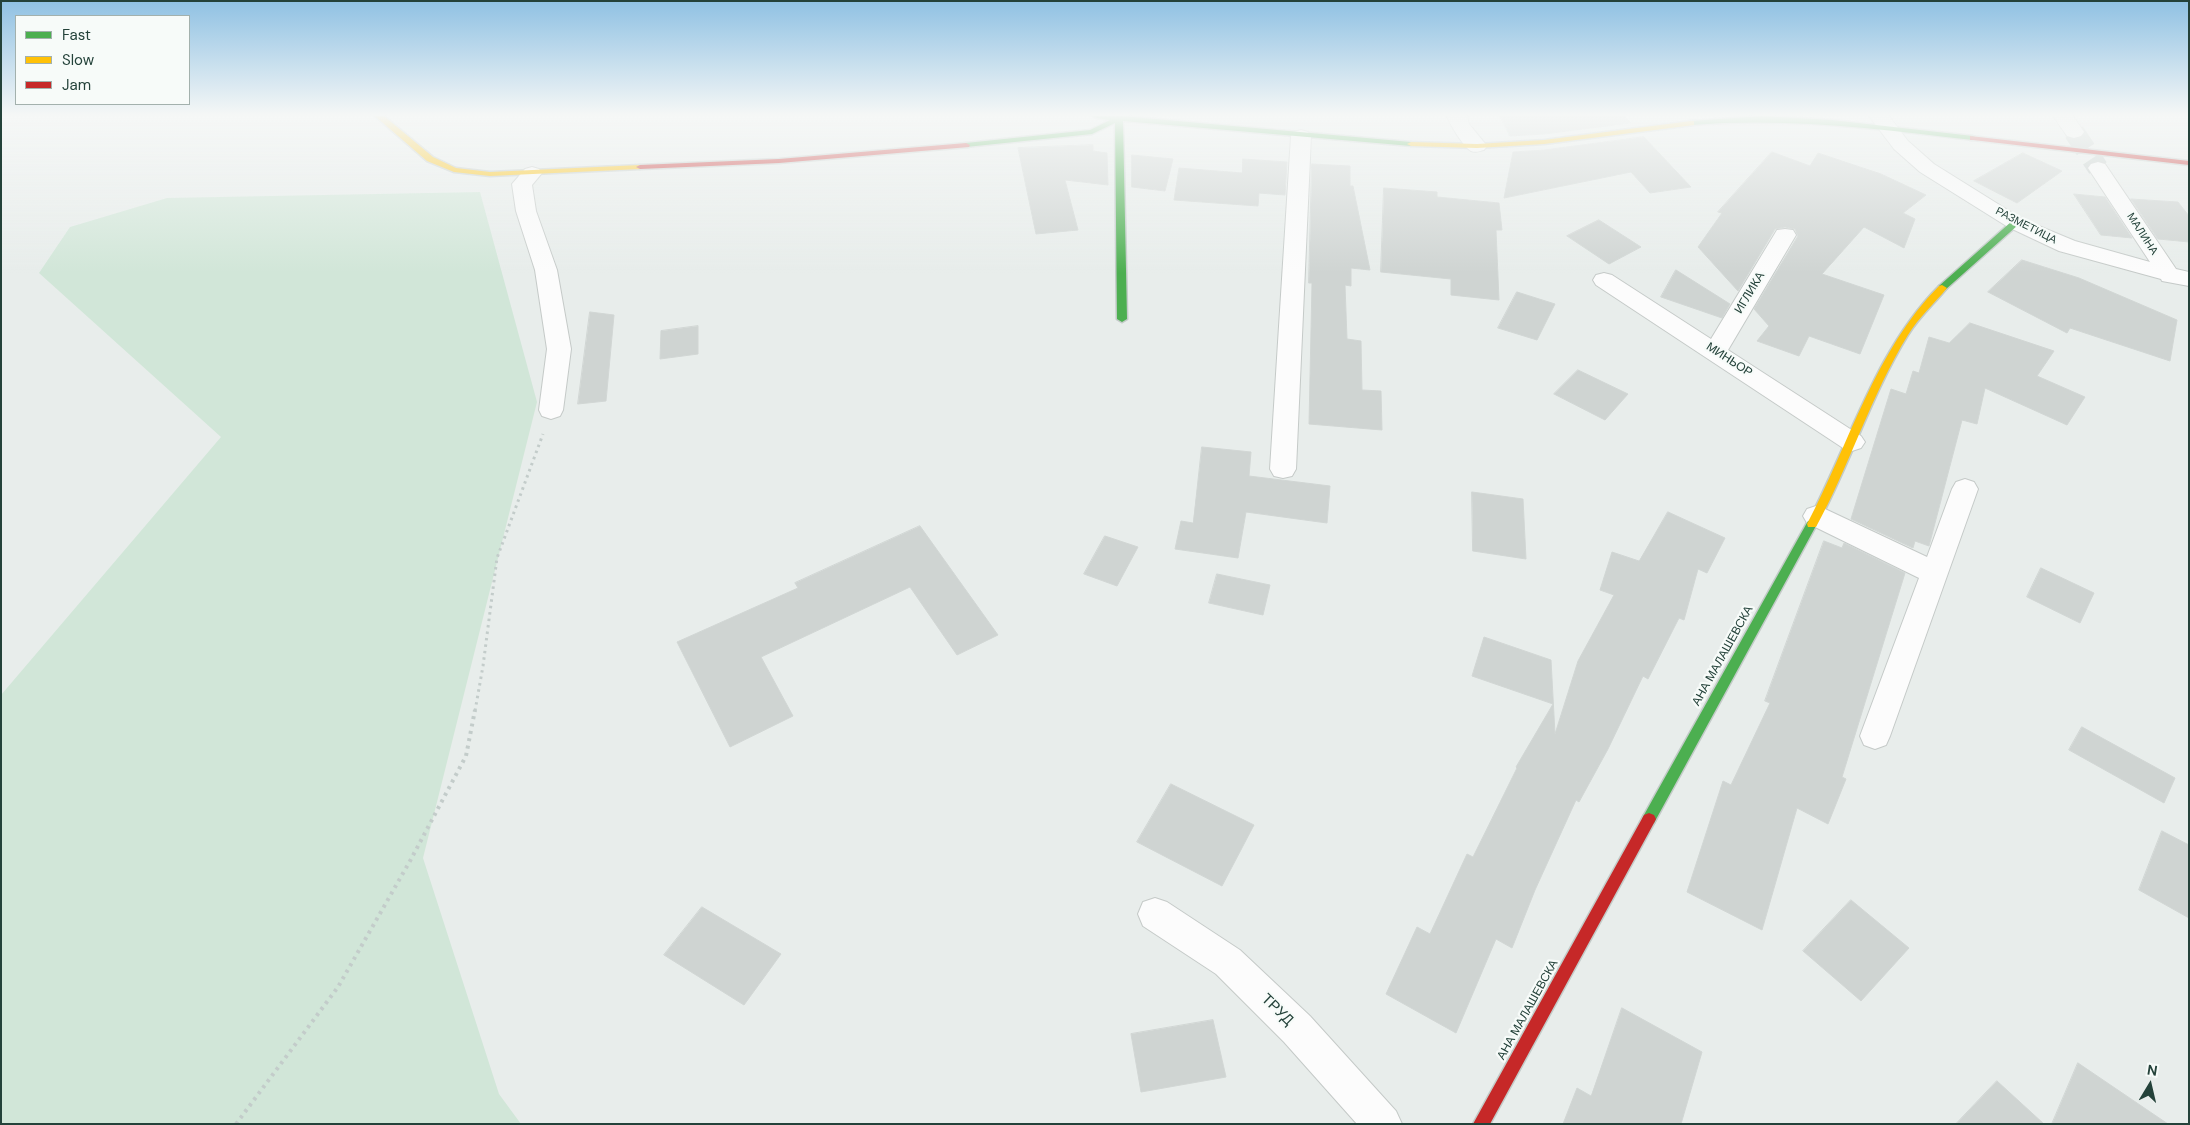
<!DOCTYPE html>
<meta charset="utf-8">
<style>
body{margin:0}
#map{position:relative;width:2190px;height:1125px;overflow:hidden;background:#e8edeb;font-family:"DM Sans",sans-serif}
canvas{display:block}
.frame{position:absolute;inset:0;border:2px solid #24423a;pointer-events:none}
.legend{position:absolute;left:15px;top:15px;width:175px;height:90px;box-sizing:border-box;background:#f7fbf9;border:1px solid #a3b1ad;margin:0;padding:6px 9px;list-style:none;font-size:15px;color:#24423a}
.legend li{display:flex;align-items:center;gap:10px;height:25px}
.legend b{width:25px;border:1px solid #a3b1ad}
.north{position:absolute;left:2125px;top:1060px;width:50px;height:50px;-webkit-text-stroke:4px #f7fbf9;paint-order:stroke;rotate:9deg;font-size:14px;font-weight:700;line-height:20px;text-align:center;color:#24423a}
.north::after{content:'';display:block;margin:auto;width:18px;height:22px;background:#24423a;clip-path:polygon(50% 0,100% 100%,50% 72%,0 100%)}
</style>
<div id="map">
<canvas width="2190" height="1125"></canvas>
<div class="frame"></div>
<ul class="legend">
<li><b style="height:6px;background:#4caf50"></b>Fast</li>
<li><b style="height:6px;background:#ffc107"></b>Slow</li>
<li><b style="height:6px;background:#c62828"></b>Jam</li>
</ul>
<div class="north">N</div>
</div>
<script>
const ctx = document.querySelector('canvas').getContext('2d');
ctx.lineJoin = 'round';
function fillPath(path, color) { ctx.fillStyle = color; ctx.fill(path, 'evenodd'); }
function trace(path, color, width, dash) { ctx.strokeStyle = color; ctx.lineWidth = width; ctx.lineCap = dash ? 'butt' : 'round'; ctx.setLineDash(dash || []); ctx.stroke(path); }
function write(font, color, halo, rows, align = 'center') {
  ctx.font = font + ' "DM Sans",sans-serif'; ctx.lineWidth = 4.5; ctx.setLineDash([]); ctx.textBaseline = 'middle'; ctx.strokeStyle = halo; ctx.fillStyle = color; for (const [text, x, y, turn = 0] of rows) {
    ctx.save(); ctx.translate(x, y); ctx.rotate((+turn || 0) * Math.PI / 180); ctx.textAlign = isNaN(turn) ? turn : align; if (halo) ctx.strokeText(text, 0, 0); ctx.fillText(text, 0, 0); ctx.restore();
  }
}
fillPath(new Path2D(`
 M 480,192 L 537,402 L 423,858 L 499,1094 L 521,1124 L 1,1124 L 1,695 L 221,437 L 39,273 L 70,227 L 167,198 Z`), '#d1e6d8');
const building = new Path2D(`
 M 1500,116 L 1624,116 L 1631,123 L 1544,134 L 1510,136 Z
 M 1644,137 L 1691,187 L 1650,193 L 1631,172 L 1504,198 L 1513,152 L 1544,150 Z
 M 1093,145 L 1093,151 L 1107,153 L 1108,185 L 1065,180 L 1078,230 L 1036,234 L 1018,148 Z
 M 1772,152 L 1810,166 L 1818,153 L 1881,174 L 1926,195 L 1903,213 L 1915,219 L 1904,248 L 1864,227 L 1822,274 L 1884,295 L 1860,354 L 1809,336 L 1799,356 L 1757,341 L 1769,326 L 1754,309 L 1798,236 L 1795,229 L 1785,227 L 1775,229 L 1738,291 L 1698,247 L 1722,213 L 1718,212 Z
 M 2023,153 L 2062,171 L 2017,203 L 1974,181 Z
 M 1132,155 L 1173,159 L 1165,191 L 1132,187 Z
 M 1243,159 L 1287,162 L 1285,195 L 1259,193 L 1258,206 L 1174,200 L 1179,168 L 1242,173 Z
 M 1312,164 L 1350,166 L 1350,186 L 1353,186 L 1370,270 L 1351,268 L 1351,286 L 1345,285 L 1347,339 L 1361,341 L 1362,390 L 1381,391 L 1382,430 L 1309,424 L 1312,283 L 1309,283 Z
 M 1384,188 L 1437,192 L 1437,197 L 1499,203 L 1502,230 L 1496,230 L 1499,300 L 1451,295 L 1451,279 L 1381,272 Z
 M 2074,194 L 2105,197 L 2132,238 L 2101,235 Z
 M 2131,199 L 2178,202 L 2189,216 L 2189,242 L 2158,239 Z
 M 1599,220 L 1641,247 L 1609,264 L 1567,236 Z
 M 2022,260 L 2079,278 L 2177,320 L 2170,361 L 2070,328 L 2067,333 L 1988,292 Z
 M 1676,270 L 1730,304 L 1722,318 L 1661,297 Z
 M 1517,292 L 1555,304 L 1537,340 L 1498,328 Z
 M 590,312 L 614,315 L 606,401 L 578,404 Z
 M 1970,323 L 2054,351 L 2037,376 L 2085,397 L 2067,425 L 1985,388 L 1977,424 L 1962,420 L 1929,546 L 1915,541 L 1913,548 L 1851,519 L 1891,389 L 1906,394 L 1913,371 L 1919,373 L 1929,337 L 1949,343 Z
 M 698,326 L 698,354 L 660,359 L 661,331 Z
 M 1578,370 L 1628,394 L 1605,420 L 1554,394 Z
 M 1202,447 L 1251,452 L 1249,476 L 1330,486 L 1327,523 L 1246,512 L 1238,558 L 1175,549 L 1181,521 L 1193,523 Z
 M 1472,492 L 1523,499 L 1526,559 L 1473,551 Z
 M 1668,512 L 1725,538 L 1707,573 L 1698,569 L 1684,620 L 1679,618 L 1648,679 L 1643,676 L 1608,749 L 1579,802 L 1576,800 L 1535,890 L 1512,948 L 1496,939 L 1456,1033 L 1386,994 L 1417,927 L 1430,934 L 1467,854 L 1473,857 L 1517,768 L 1516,767 L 1553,704 L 1472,676 L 1484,637 L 1551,660 L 1555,734 L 1578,661 L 1614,595 L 1600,590 L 1612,552 L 1639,561 Z
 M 920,526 L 998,635 L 957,655 L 910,587 L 761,657 L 793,716 L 730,747 L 677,642 L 798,588 L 795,583 Z
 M 1105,536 L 1138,547 L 1117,586 L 1084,574 Z
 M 1824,541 L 1842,548 L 1844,543 L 1905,573 L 1842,777 L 1846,779 L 1828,824 L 1797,808 L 1762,930 L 1687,892 L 1723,781 L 1731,785 L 1770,703 L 1765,701 Z
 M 2041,568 L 2094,593 L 2080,623 L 2027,597 Z
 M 1217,574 L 1270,585 L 1263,615 L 1209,603 Z
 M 2082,727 L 2175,778 L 2164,803 L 2069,750 Z
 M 1171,784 L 1254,825 L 1222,886 L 1137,842 Z
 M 2162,831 L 2189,845 L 2189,918 L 2139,890 Z
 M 1851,900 L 1909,948 L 1861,1001 L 1803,951 Z
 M 702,907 L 781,954 L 744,1005 L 664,955 Z
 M 1622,1008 L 1702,1052 L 1681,1124 L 1563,1124 L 1577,1088 L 1591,1096 Z
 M 1213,1020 L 1226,1077 L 1141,1092 L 1131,1034 Z
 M 2078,1063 L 2168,1124 L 2052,1124 Z
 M 1997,1081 L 2044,1124 L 1956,1124 Z`);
fillPath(building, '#cfd4d2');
trace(building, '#d1d6d4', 1);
trace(new Path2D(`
 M 2074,132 L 2098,168`), '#c1cbc8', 21, [21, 11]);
const street = new Path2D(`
 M 1447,116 L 1467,116 L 1469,124 L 1487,146 L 1484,150 C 1480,151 1476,153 1471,151 C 1463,146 1450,125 1447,116 Z
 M 1869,116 L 1889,116 L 1908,141 L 1934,164 L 2022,219 L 2075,241 L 2150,262 L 2088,168 L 2091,164 L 2098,162 L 2105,164 L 2176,269 L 2189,272 L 2189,286 L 2162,281 L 2161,279 L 2059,251 L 2008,227 L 1920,172 L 1894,149 Z
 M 2053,116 L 2073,116 L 2084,132 L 2081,136 L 2074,138 L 2067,136 Z
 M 1301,130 L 1308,132 L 1311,136 L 1296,469 L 1292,476 L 1283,478 L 1274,476 L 1270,469 L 1291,136 L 1294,132 Z
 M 532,167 L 539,169 L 542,173 L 532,185 L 536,211 L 557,270 L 571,349 L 563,410 L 560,416 L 551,419 L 542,416 L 539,410 L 547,349 L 535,270 L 516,211 L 512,184 L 525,169 Z
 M 1785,229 L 1793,230 L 1796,235 L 1728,350 L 1861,436 L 1865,442 L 1861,448 L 1852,451 L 1843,448 L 1596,285 L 1593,280 L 1596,275 L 1604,273 L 1612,275 L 1711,339 L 1774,235 L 1777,230 Z
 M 1965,479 L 1974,482 L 1978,489 L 1890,736 L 1886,745 L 1875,749 L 1864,745 L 1860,736 L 1919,578 L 1807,523 L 1803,516 L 1807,509 L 1816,506 L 1825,509 L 1927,557 L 1952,489 L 1956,482 Z
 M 1155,898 L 1167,902 L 1240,950 L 1310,1016 L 1396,1111 L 1402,1124 L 1357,1124 L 1284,1042 L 1216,974 L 1143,926 L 1138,914 L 1143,902 Z`);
const fast = new Path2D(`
 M 1093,116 L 1122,116 L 1411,142 L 1415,144 L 1411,146 L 1123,121 L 1127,319 L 1122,322 L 1117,319 L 1115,123 L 1092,134 L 966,147 L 962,145 L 966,143 L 1090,130 L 1110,120 L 1097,118 Z
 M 1762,116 L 1832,120 L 1973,136 L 1977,138 L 1973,140 C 1879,129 1786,117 1691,125 L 1687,123 L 1691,121 Z
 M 2015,220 L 2019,223 L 2018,225 L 1945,290 L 1939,290 L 1939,286 L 2012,221 Z
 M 1812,520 L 1817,524 L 1654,823 L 1649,825 L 1644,823 L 1642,819 L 1644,815 L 1808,521 Z`);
const slow = new Path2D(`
 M 375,116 L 384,116 L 433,157 L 456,168 L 490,172 L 640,165 L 644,167 L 640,169 L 490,176 L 454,172 L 427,161 Z
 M 1691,121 L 1694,121 L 1694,125 L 1544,144 L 1477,148 L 1411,146 L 1407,144 L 1411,142 L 1477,144 L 1544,140 Z
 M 1942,285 L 1947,288 C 1934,304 1919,317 1908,335 C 1871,395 1850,465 1816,527 L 1808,527 L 1807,524 C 1849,445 1875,350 1939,286 Z`);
const jam = new Path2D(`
 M 1970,136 L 2189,161 L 2189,165 L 1973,140 L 1970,140 Z
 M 966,143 L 970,145 L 969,147 L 779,163 L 640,169 L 636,167 L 640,165 L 779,159 Z
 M 1649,813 L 1654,815 L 1656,819 L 1654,823 L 1490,1124 L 1473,1124 L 1644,815 Z`);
trace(street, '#c5cac8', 2);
trace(fast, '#c3cbc8', 3);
trace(slow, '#c3cbc8', 3);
trace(jam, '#c3cbc8', 3);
trace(new Path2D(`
 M 475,711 L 483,666 L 497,558 L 543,434`), '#c3ccca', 3, [2.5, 4]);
trace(new Path2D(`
 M 236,1124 L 338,987 L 410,861 L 466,756 L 475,710`), '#c3ccca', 4, [3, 4.5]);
fillPath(street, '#fcfcfc');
fillPath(fast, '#4caf50');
fillPath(slow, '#ffc107');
fillPath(jam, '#c62828');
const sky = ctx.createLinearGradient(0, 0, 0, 273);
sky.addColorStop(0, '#8fc1e3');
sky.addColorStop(0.42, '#f5f7f6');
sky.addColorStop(1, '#f5f7f600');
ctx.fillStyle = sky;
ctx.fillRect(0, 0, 2190, 273);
write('11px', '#24423a', '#f7fbf9', [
 ["РАЗМЕТИЦА",2026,226,27],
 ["МАЛИНА",2142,234,57]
]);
write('12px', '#24423a', '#f7fbf9', [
 ["ИГЛИКА",1750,293,-59],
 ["МИНЬОР",1729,360,33],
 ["АНА МАЛАШЕВСКА",1723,656,-61],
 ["АНА МАЛАШЕВСКА",1528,1010,-61]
]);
write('15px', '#24423a', '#f7fbf9', [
 ["ТРУД",1277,1010,44]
]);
</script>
